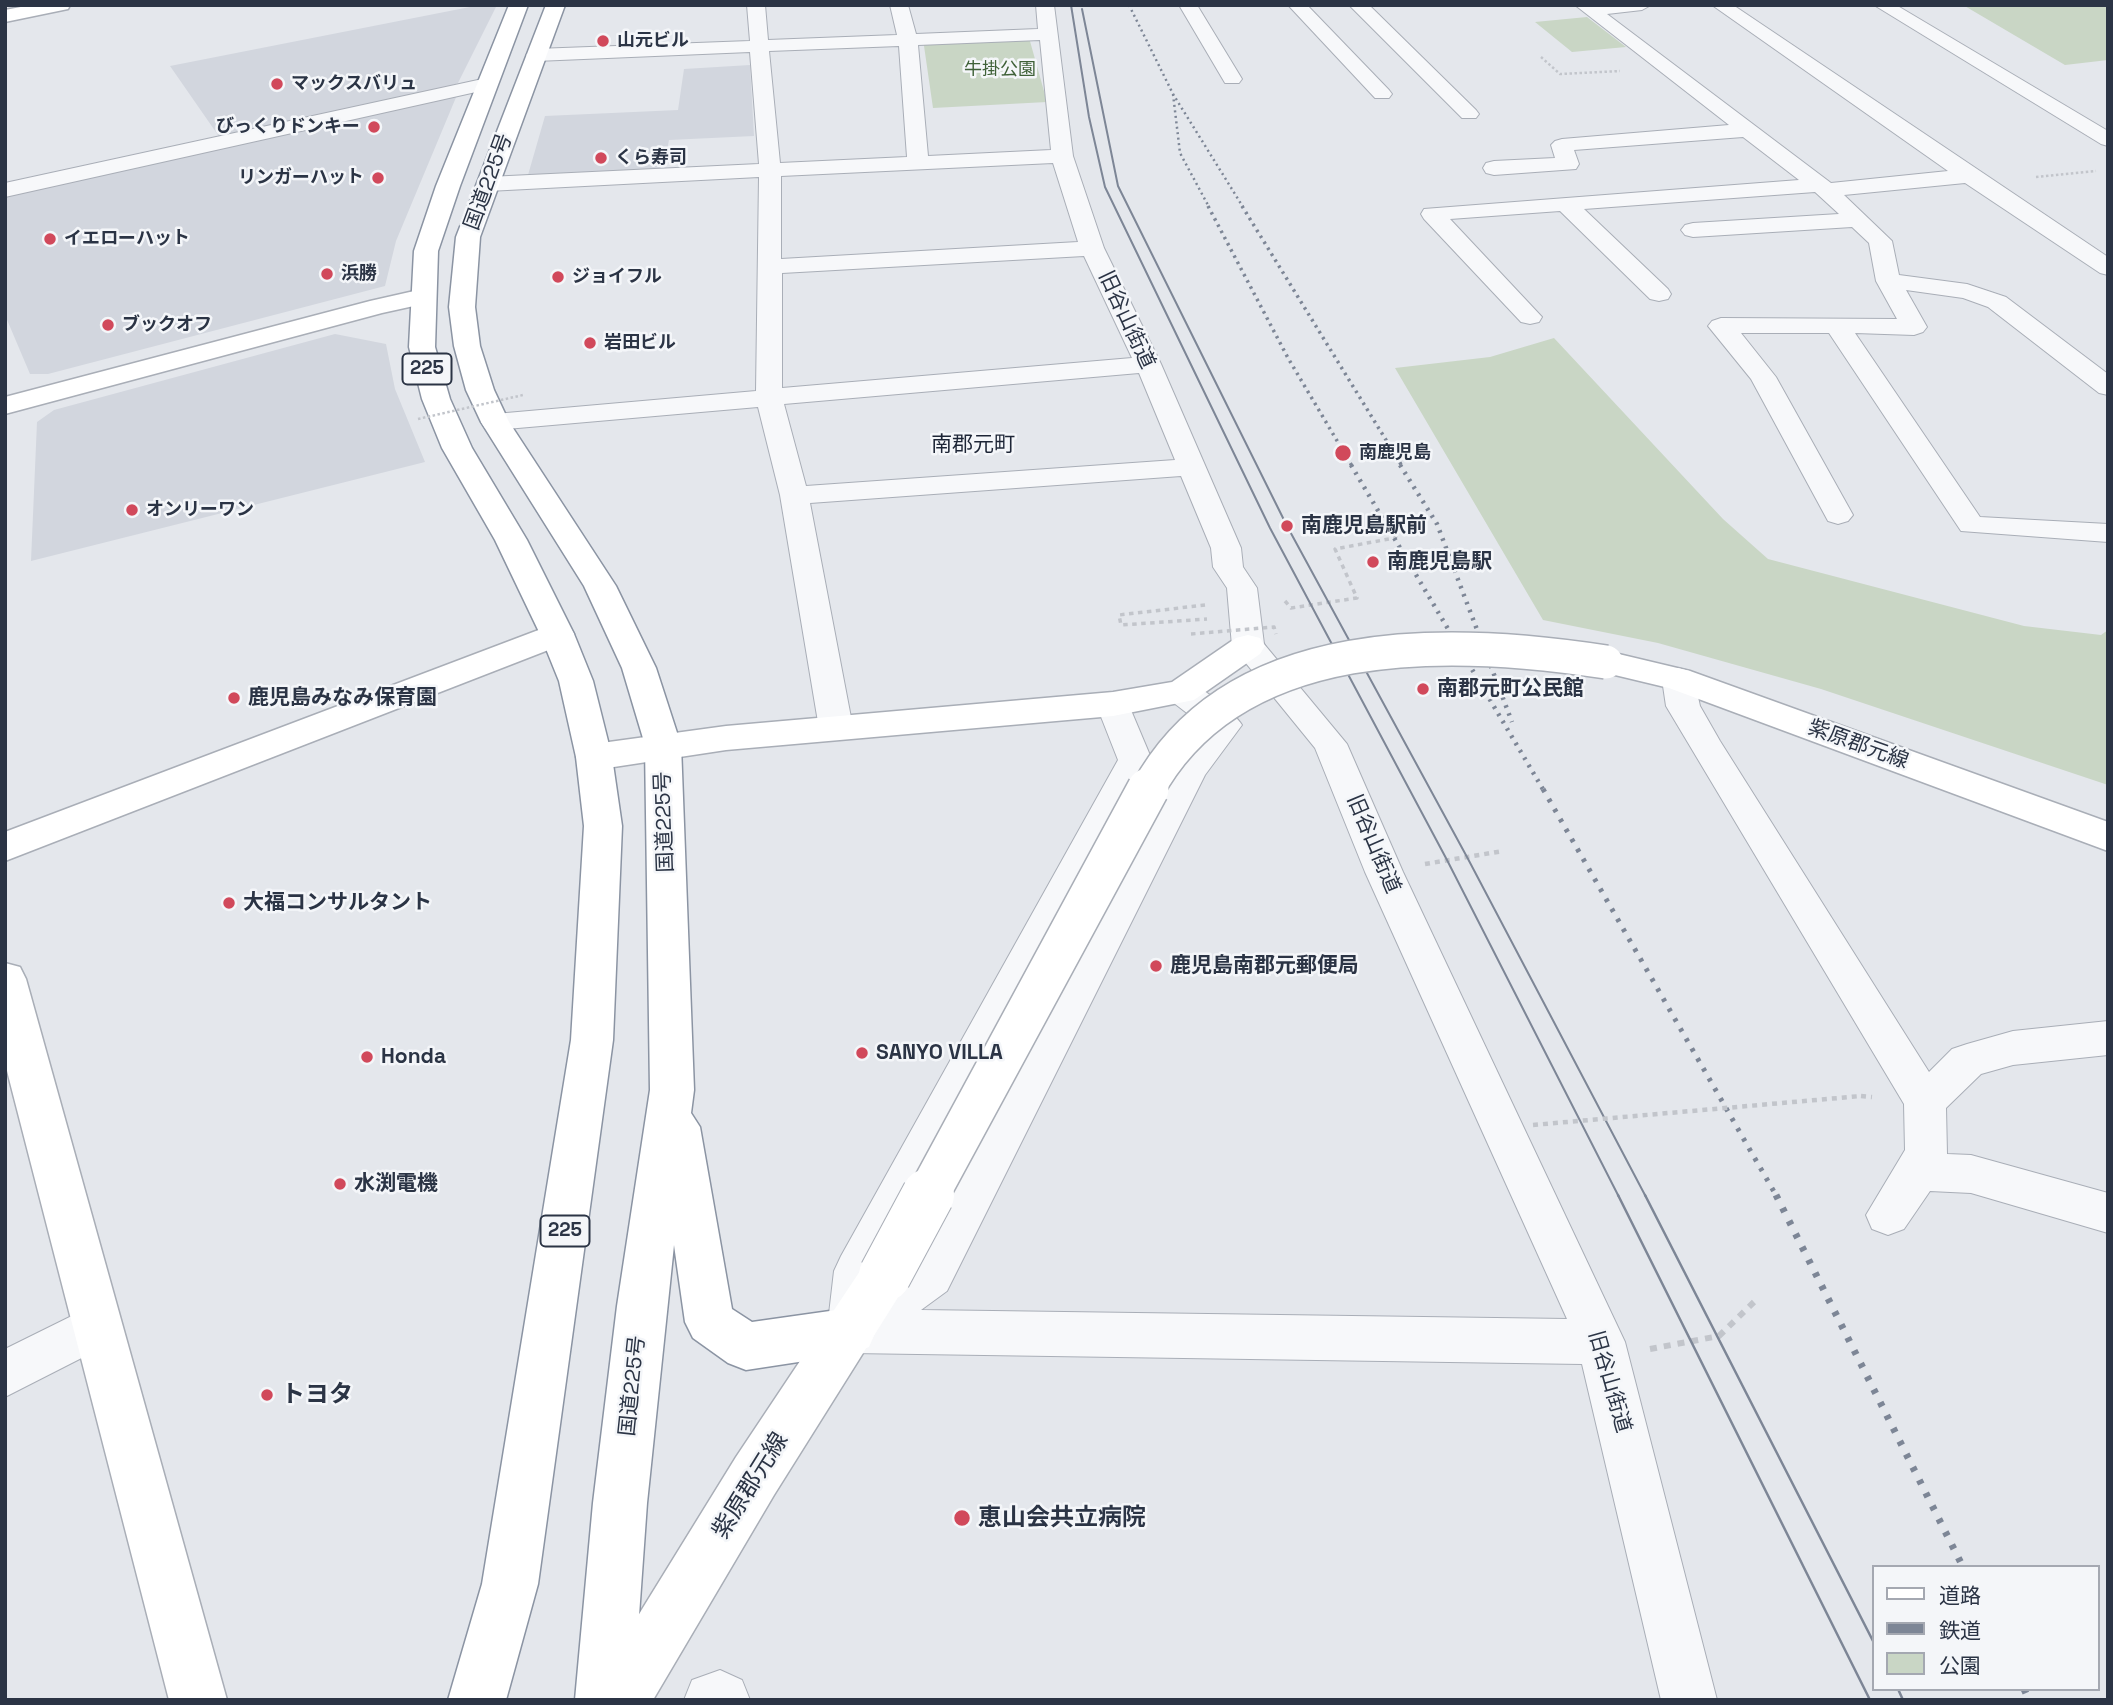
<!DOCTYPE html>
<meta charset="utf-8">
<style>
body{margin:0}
#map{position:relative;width:2113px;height:1705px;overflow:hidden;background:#e4e7ec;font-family:"Space Grotesk","Noto Sans JP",sans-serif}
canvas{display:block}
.frame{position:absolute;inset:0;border:7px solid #2b3445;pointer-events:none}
.legend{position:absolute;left:1872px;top:1565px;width:228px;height:126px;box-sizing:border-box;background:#f4f6f9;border:2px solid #a4a8b1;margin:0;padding:9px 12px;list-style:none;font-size:21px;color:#2b3445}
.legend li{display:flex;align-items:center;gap:14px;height:35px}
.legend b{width:35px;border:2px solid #a4a8b1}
</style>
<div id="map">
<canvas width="2113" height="1705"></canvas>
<div class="frame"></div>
<ul class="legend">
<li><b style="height:9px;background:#fff"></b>道路</li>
<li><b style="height:9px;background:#7d8696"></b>鉄道</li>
<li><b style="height:19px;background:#c9d6c5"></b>公園</li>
</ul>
</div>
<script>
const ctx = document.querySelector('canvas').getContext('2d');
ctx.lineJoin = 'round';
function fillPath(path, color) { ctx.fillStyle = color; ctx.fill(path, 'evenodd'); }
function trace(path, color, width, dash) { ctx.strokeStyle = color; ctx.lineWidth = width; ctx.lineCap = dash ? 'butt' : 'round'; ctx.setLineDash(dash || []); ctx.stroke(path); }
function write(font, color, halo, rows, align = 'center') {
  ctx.font = font + ' "Space Grotesk","Noto Sans JP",sans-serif'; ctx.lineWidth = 5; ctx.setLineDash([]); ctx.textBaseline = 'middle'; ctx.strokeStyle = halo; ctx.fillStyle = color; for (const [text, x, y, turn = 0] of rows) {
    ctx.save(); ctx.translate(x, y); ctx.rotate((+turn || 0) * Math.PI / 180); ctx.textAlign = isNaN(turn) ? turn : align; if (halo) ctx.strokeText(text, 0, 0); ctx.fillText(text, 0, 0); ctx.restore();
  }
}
fillPath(new Path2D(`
 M 480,5 L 497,5 L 458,83 L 440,90 L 220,138 L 170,66 Z
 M 750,65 L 754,136 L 669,140 L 663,170 L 528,175 L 545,116 L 678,110 L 684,69 Z
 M 457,95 L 396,241 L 385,286 L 48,374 L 30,374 L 5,315 L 5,196 Z
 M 335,334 L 386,344 L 395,389 L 425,462 L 31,561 L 37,422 L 54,410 Z`), '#d2d6de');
fillPath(new Path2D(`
 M 1963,5 L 2108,5 L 2108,60 L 2065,65 Z
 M 1587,17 L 1626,47 L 1572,52 L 1535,22 Z
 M 1028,34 L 1047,102 L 933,108 L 923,39 Z
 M 1554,338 L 1723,519 L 1768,559 L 2024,626 L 2101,635 L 2108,630 L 2108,785 L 1821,689 L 1658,643 L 1543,620 L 1395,368 L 1490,357 Z`), '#c9d6c5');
const street = new Path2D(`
 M 747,5 L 765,5 L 768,40 L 897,35 L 890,5 L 908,5 L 916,34 L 1038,29 L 1036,5 L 1054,5 L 1073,156 L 1104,248 L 1161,364 L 1241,548 L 1243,567 L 1257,588 L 1264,644 L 1347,744 L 1403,872 L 1625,1342 L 1717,1700 L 1661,1700 L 1582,1364 L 851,1353 L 834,1347 L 827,1331 L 834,1271 L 841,1256 L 1118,760 L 1096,704 L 1101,696 L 1113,693 L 1125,696 L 1152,760 L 880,1274 L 879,1286 L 915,1261 L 1173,769 L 1205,727 L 1170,700 L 1165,692 L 1170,684 C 1174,683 1178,681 1182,681 C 1196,681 1235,713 1242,725 L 1205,775 L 947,1291 L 921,1310 L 1567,1319 L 1365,872 L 1315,748 L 1232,646 L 1227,588 L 1213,567 L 1211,548 L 1181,476 L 810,503 L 853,728 L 848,736 L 836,740 L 824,736 L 819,728 L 780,495 L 758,407 L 495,430 L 485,428 L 481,422 L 485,416 L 495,414 L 756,391 L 759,177 L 488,191 L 480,189 L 477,184 L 480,179 L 488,177 L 759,164 L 750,52 L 536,61 L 526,55 L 536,49 L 750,41 ZM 1040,40 L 1051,150 L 928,156 L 918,45 ZM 899,46 L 907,157 L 780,163 L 769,51 ZM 1053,163 L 1078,242 L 781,259 L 781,176 ZM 1084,256 L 1132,358 L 782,388 L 782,273 ZM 1139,373 L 1175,460 L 806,486 L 784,404 Z
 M 1179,5 L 1197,5 L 1242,79 L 1239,83 L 1225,83 Z
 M 1288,5 L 1307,5 L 1389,90 L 1392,94 L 1389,98 L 1375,98 Z
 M 1349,5 L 1369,5 L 1476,110 L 1479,114 L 1476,118 L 1462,118 Z
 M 1575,5 L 1651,5 L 1642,10 L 1607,14 L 1831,183 L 1948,171 L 1712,5 L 1733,5 L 2108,257 L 2108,275 L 2100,273 L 1965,183 L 1844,195 L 1892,241 L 1899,275 L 1967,284 L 2006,297 L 2108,374 L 2108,395 L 2099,393 L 1988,307 L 1963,298 L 1906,290 L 1927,327 L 1923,332 L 1914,335 L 1855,333 L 1980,517 L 2108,524 L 2108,542 L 1961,531 L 1829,333 L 1741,333 L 1776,377 L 1853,515 L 1848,521 L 1838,524 L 1828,521 L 1751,379 L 1708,326 L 1712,321 L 1721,318 L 1897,319 L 1876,281 L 1869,243 L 1852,227 L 1693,237 L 1685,235 L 1681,230 L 1685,225 L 1693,223 L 1839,214 L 1815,192 L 1584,209 L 1668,289 L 1671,294 L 1668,299 L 1659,301 L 1650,299 L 1560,211 L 1450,219 L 1542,317 L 1539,322 L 1530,324 L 1521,322 L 1424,219 L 1421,214 L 1424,209 L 1799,180 L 1743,137 L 1574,150 L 1579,164 L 1576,169 L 1494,175 L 1486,173 L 1483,168 L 1486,163 L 1494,161 L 1555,158 L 1551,145 L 1555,141 L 1562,139 L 1729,125 Z
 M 1874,5 L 1896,5 L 2108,131 L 2108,146 L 2101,144 Z
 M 487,78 L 494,80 L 497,84 L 494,88 L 5,197 L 5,183 Z
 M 1678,668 L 1690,671 L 1694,679 L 1700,706 L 1720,741 L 1929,1072 L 1952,1049 L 1967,1044 L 2013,1031 L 2108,1021 L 2108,1055 L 2013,1065 L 1981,1074 L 1946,1108 L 1947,1154 L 1971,1155 L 2108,1193 L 2108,1233 L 1971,1193 L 1930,1191 L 1904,1229 L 1888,1235 L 1872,1229 L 1866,1215 L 1905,1150 L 1904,1104 L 1666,706 L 1662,679 L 1666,671 Z
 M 96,1304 L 113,1310 L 120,1326 L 113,1342 L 5,1397 L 5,1349 Z
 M 720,1670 L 742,1680 L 750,1700 L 684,1700 L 692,1680 Z`);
const secondary = new Path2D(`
 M 31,5 L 70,5 L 68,9 L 5,22 L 5,10 Z
 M 423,289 L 432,292 L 436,297 L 432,302 L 382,313 L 5,414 L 5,397 L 370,301 Z
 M 557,623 L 569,626 L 574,634 L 569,642 L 5,861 L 5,832 Z
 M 1248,635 L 1260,638 L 1265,646 L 1260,654 L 1194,700 L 1113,716 L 726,750 L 594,770 L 581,766 L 576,757 L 581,748 L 594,744 L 726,726 L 1113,692 L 1172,682 L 1236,638 Z
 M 1606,651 L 1690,671 L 2108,822 L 2108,851 L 1669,688 L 1594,670 L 1589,662 L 1594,654 Z
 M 5,963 L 20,967 L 26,979 L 227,1700 L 169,1700 L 5,1063 Z
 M 885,1253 L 902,1259 L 909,1275 L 902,1291 L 774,1495 L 653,1700 L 591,1700 L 599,1679 L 736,1457 L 868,1259 Z`);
const highway = new Path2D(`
 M 509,5 L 528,5 L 460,186 L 438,251 L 435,347 L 450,399 L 472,448 L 527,540 L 574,634 L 593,681 L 612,757 L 622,826 L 613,1040 L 538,1584 L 506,1700 L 448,1700 L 482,1584 L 571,1040 L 584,826 L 576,757 L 559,681 L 540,634 L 495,540 L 442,448 L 422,399 L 409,347 L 414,251 L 436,186 Z
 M 546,5 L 565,5 L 480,237 L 475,307 L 480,346 L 494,390 L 509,422 L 616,586 L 656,668 L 681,745 L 694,1090 L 691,1113 L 700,1127 L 732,1309 L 752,1322 L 851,1308 L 869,1315 L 876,1331 L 869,1347 L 851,1354 L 746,1370 L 728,1363 L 693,1338 L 685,1322 L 674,1245 L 647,1503 L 633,1700 L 575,1700 L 593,1503 L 617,1306 L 650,1090 L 645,745 L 622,668 L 584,586 L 481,422 L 466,390 L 454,346 L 449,307 L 456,237 Z`);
trace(street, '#a9aeb7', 2);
trace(secondary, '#a9aeb7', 3);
trace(highway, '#8b94a3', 3);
trace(new Path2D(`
 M 1541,57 L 1560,74 L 1620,71
 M 2036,177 L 2096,171`), '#c2c5cb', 2.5, [2.5, 2.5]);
trace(new Path2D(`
 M 1285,601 L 1291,608 L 1357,598 L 1335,549 L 1394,538 L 1406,528
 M 1205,605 L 1119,615 L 1121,625 L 1207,619`), '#c2c5cb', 3.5, [4.5, 4.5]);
trace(new Path2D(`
 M 1425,864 L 1503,851
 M 1861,1096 L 1872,1097`), '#c2c5cb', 4.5, [5, 5]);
trace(new Path2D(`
 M 1650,1349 L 1719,1336 L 1756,1300`), '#c2c5cb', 6, [7, 7]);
fillPath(street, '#f7f8fa');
fillPath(secondary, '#fff');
fillPath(highway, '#fff');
trace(new Path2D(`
 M 1071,5 L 1089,117 L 1105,187 L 1270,528 L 1447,860 L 1619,1197
 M 1082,9 L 1118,186 L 1287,526 L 1467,857 L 1646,1197`), '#7d8696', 2);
trace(new Path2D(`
 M 1618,1195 L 1870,1700
 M 1645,1195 L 1873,1641
 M 1898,1689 L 1903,1700`), '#7d8696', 2.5);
trace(new Path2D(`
 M 1129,5 L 1173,94 L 1243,207
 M 1173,94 L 1180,153 L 1209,207`), '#7d8696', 2.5, [2, 3.5]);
trace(new Path2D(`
 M 1208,206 L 1288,358 L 1352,466
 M 1242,206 L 1402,466`), '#7d8696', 3.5, [2.5, 4.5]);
trace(new Path2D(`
 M 1351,465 L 1544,791
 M 1400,465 L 1437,524 L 1512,722`), '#7d8696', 4.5, [2.5, 6]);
trace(new Path2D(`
 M 1543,789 L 1777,1197`), '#7d8696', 5, [3.5, 8]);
trace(new Path2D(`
 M 1776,1195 L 1963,1567
 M 2024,1689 L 2029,1700`), '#7d8696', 7, [4.5, 10]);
const secondaryBridgeFar2 = new Path2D(`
 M 1147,791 C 1234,630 1451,638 1606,662`);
const secondaryBridgeFar1 = new Path2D(`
 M 927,1197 L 1148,789`);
const secondaryBridge = new Path2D(`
 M 885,1275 L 928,1195`);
trace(secondaryBridgeFar2, '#a9aeb7', 36, []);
trace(secondaryBridgeFar1, '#a9aeb7', 44, []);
trace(secondaryBridge, '#a9aeb7', 54, []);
trace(new Path2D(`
 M 418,419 L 523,395`), '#c2c5cb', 2.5, [2.5, 2.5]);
trace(new Path2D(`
 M 1191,634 L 1274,627 L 1276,634`), '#c2c5cb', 3.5, [4.5, 4.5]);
trace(new Path2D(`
 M 1533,1125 L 1861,1096`), '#c2c5cb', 4.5, [5, 5]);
trace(secondaryBridgeFar2, '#fff', 33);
trace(secondaryBridgeFar1, '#fff', 41);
trace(secondaryBridge, '#fff', 52);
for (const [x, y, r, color] of [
 [603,41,7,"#d1495b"],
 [277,84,7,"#d1495b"],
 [374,127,7,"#d1495b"],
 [601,158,7,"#d1495b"],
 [378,178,7,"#d1495b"],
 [50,239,7,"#d1495b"],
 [327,274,7,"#d1495b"],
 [558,277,7,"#d1495b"],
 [108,325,7,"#d1495b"],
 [590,343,7,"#d1495b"],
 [1343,453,9,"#d1495b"],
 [132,510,7,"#d1495b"],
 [1287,526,7,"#d1495b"],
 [1373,562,7,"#d1495b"],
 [1423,689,7,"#d1495b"],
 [234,698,7,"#d1495b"],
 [229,903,7,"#d1495b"],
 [1156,966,7,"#d1495b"],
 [862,1053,7,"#d1495b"],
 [367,1057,7,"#d1495b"],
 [340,1184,7,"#d1495b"],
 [267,1395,7,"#d1495b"],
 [962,1518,9,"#d1495b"]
]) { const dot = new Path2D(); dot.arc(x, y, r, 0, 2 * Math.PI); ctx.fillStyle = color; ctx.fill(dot); trace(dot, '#f4f6f9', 2.5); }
write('bold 18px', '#2b3445', '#f4f6f9', [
 ["山元ビル",617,41],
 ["マックスバリュ",291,84],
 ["びっくりドンキー",360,127,"right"],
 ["くら寿司",615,158],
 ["リンガーハット",364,178,"right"],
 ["イエローハット",64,239],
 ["浜勝",341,274],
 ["ジョイフル",572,277],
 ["ブックオフ",122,325],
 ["岩田ビル",604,343],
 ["南鹿児島",1359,453],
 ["オンリーワン",146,510]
], 'left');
write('18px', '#3f6138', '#f4f6f9', [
 ["牛掛公園",1000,70]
]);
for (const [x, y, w] of [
 [427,369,49],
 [565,1231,49]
]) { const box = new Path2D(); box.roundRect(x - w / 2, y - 15.5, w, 31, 5); ctx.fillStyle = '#f4f6f9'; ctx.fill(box); trace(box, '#2b3445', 2); }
write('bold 19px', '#2b3445', null, [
 ["225",427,369],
 ["225",565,1231]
]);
write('21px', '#2b3445', '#f4f6f9', [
 ["国道225号",489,182,-70],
 ["旧谷山街道",1126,320,65],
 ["紫原郡元線",1858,745,20],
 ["国道225号",665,822,-92],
 ["旧谷山街道",1373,844,67],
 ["旧谷山街道",1609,1382,74],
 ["国道225号",633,1386,-84]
]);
write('21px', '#1d2536', '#f4f6f9', [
 ["南郡元町",973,445]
]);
write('bold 21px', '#2b3445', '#f4f6f9', [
 ["南鹿児島駅前",1301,526],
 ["南鹿児島駅",1387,562],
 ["南郡元町公民館",1437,689],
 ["鹿児島みなみ保育園",248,698],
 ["大福コンサルタント",243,903],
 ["鹿児島南郡元郵便局",1170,966],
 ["SANYO VILLA",876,1053],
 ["Honda",381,1057],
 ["水渕電機",354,1184]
], 'left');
write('bold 24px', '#2b3445', '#f4f6f9', [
 ["トヨタ",281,1395],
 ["恵山会共立病院",978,1518]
], 'left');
write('24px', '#2b3445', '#f4f6f9', [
 ["紫原郡元線",751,1486,-58]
]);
</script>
